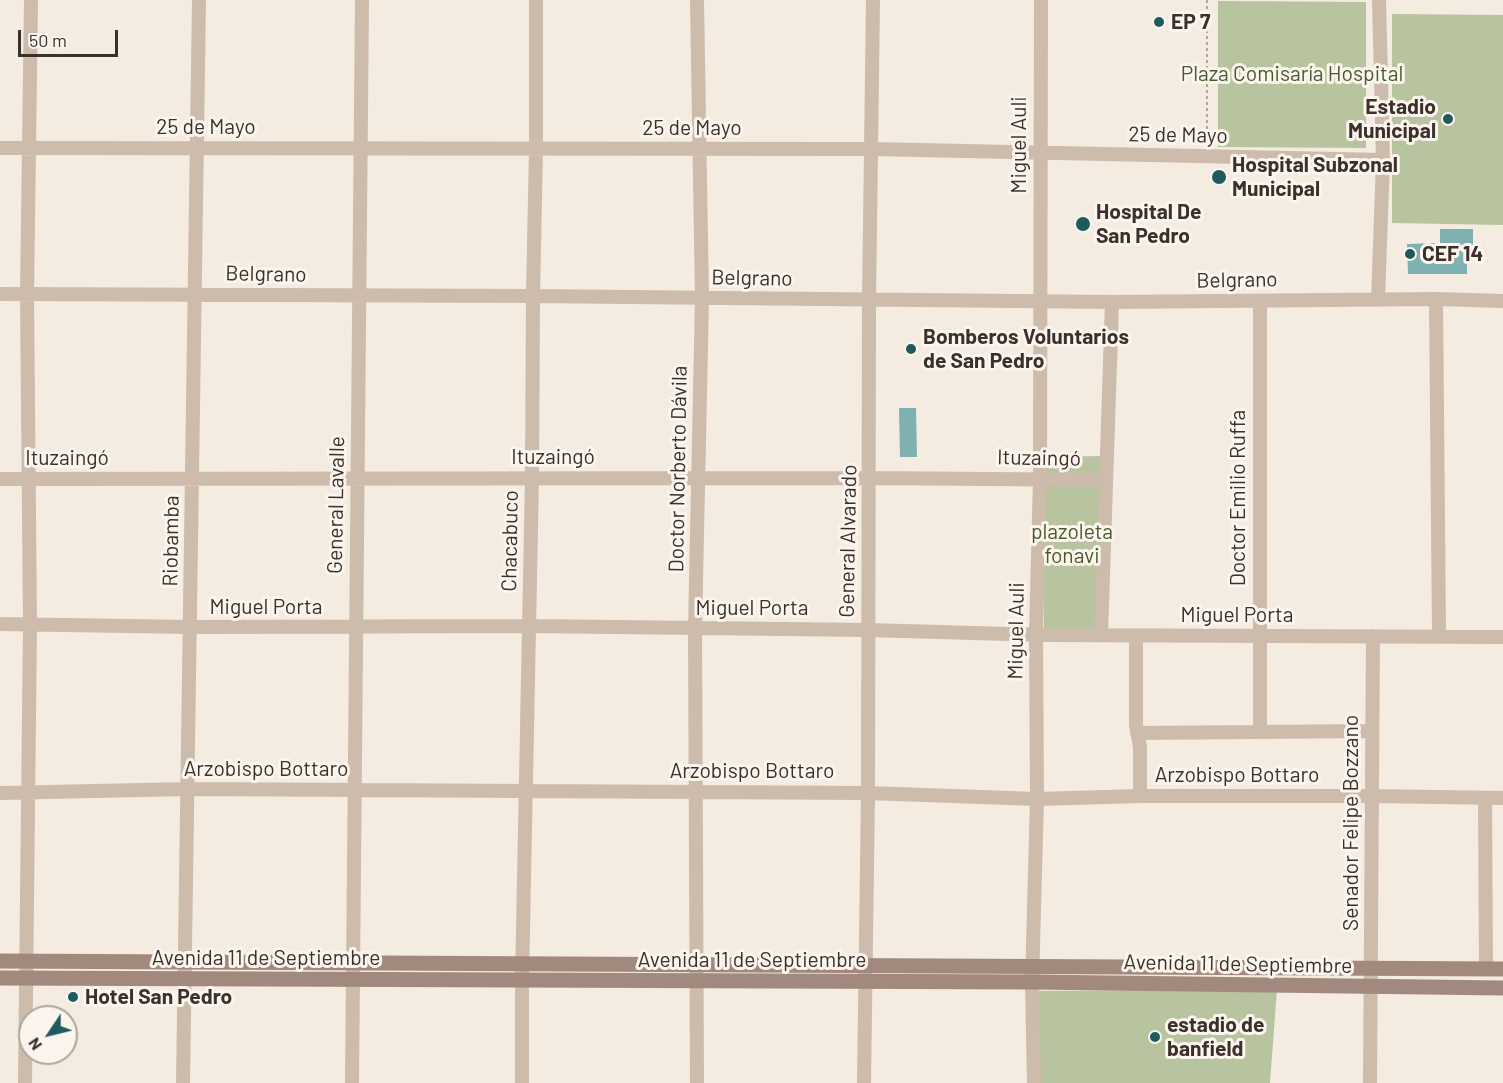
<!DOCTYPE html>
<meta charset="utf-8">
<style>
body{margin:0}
#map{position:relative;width:1503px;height:1083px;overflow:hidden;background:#f4ebe1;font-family:Barlow,sans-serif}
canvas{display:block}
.north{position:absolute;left:18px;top:1005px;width:60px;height:60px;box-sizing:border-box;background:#fbf5ee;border:2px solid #aea6a0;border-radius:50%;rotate:235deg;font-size:16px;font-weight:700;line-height:24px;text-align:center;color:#3b302b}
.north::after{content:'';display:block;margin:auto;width:21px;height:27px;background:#1f5a5e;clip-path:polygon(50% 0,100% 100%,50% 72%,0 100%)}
.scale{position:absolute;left:18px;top:30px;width:100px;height:27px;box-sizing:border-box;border:3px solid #3b302b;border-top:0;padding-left:8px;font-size:18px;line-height:21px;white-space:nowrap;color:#3b302b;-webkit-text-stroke:4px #fbf5ee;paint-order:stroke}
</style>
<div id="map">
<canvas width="1503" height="1083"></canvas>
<div class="north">N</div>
<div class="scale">50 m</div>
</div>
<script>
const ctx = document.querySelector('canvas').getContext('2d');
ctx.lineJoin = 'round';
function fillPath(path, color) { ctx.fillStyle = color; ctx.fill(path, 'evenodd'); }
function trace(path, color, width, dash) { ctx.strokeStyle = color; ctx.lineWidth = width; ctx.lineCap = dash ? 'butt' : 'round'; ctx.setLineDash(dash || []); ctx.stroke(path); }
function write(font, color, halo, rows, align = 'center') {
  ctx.font = font + ' Barlow,sans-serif'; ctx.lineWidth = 6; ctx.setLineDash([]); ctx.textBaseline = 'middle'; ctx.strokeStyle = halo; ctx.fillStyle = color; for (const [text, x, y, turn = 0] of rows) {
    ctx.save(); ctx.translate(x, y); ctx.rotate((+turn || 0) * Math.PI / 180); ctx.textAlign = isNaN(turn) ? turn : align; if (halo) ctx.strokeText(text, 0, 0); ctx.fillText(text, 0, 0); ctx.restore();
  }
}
fillPath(new Path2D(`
 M 1218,1 L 1366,2 L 1366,148 L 1218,147 Z
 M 1392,14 L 1503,15 L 1503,225 L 1392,223 Z
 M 1102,456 L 1099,631 L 1044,635 L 1044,457 Z
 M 1277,989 L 1270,1083 L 1040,1083 L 1033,991 Z`), '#b8c4a0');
fillPath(new Path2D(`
 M 1440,229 L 1473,229 L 1473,257 L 1467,257 L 1467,274 L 1408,274 L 1407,244 L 1440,243 Z
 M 899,408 L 916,408 L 917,457 L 900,457 Z`), '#7fb0b2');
trace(new Path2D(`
 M 1207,0 L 1207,145`), '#b9a596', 2, [3, 3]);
trace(new Path2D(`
 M 0,148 L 872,149 L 1383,160
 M 0,294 L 533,296 L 1112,302 L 1436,299 L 1503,301
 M 1436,299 L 1439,635
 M 1378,300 L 1383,160 L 1379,0
 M 0,479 L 870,478 L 1106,480
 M 0,624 L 191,627 L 529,626 L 868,630 L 1044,635 L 1503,637
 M 1101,635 L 1112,302
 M 1136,636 L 1136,725 L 1140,747 L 1140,796
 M 1260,731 L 1260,301
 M 1137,733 L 1372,731
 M 0,793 L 189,789 L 868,793 L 1037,799 L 1140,796 L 1372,796 L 1503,798
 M 1485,798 L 1486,969
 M 25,1083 L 30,624 L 27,295 L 31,0
 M 183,1083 L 199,0
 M 352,1083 L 362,0
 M 522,1083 L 522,980 L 532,478 L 533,296 L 536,149 L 536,0
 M 697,1083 L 695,629 L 702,298 L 697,0
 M 864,1083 L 868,793 L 869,301 L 873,0
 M 1034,1083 L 1032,982 L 1037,799 L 1036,635 L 1040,478 L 1041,0
 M 1370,1083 L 1373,636`), '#cdbbac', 14);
trace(new Path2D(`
 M 0,961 L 1503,969
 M 0,978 L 1032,982 L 1503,988`), '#a18a7d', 15);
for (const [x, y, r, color] of [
 [1159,22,6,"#1f5a5e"],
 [1448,119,6,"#1f5a5e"],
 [1219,177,8,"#1f5a5e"],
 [1083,224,8,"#1f5a5e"],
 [1410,254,6,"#1f5a5e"],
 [911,349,6,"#1f5a5e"],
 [73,997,6,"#1f5a5e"],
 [1155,1037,6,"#1f5a5e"]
]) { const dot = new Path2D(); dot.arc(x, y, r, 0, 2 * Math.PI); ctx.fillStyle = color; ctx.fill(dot); trace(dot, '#fbf5ee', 2); }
write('bold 21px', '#3b302b', '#fbf5ee', [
 ["EP 7",1171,22],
 ["Estadio",1436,107,"right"],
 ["Municipal",1436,131,"right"],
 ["Hospital Subzonal",1232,165],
 ["Municipal",1232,189],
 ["Hospital De",1096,212],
 ["San Pedro",1096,236],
 ["CEF 14",1422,254],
 ["Bomberos Voluntarios",923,337],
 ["de San Pedro",923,361],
 ["Hotel San Pedro",85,997],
 ["estadio de",1167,1025],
 ["banfield",1167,1049]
], 'left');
write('21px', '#4a5a2e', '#fbf5ee', [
 ["Plaza Comisaría Hospital",1292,74],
 ["plazoleta",1072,532],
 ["fonavi",1072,556]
]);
write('21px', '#3b302b', '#fbf5ee', [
 ["25 de Mayo",206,127],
 ["25 de Mayo",692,128],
 ["25 de Mayo",1178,135,1],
 ["Miguel Auli",1019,145,-90],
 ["Belgrano",266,274,1],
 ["Belgrano",752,278,1],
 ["Belgrano",1237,280,-1],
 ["Ituzaingó",553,457],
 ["Ituzaingó",67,458],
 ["Ituzaingó",1039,458,1],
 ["Doctor Norberto Dávila",678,469,-89],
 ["Doctor Emilio Ruffa",1238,498,-90],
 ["General Lavalle",336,505,-89],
 ["Riobamba",171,541,-89],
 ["Chacabuco",510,541,-89],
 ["General Alvarado",848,541,-89],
 ["Miguel Porta",266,607],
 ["Miguel Porta",752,608],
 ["Miguel Porta",1237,615],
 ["Miguel Auli",1016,631,-89],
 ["Arzobispo Bottaro",266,769],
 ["Arzobispo Bottaro",752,771],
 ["Arzobispo Bottaro",1237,775],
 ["Senador Felipe Bozzano",1351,823,-90],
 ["Avenida 11 de Septiembre",266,958],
 ["Avenida 11 de Septiembre",752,960],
 ["Avenida 11 de Septiembre",1238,964,1]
]);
</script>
